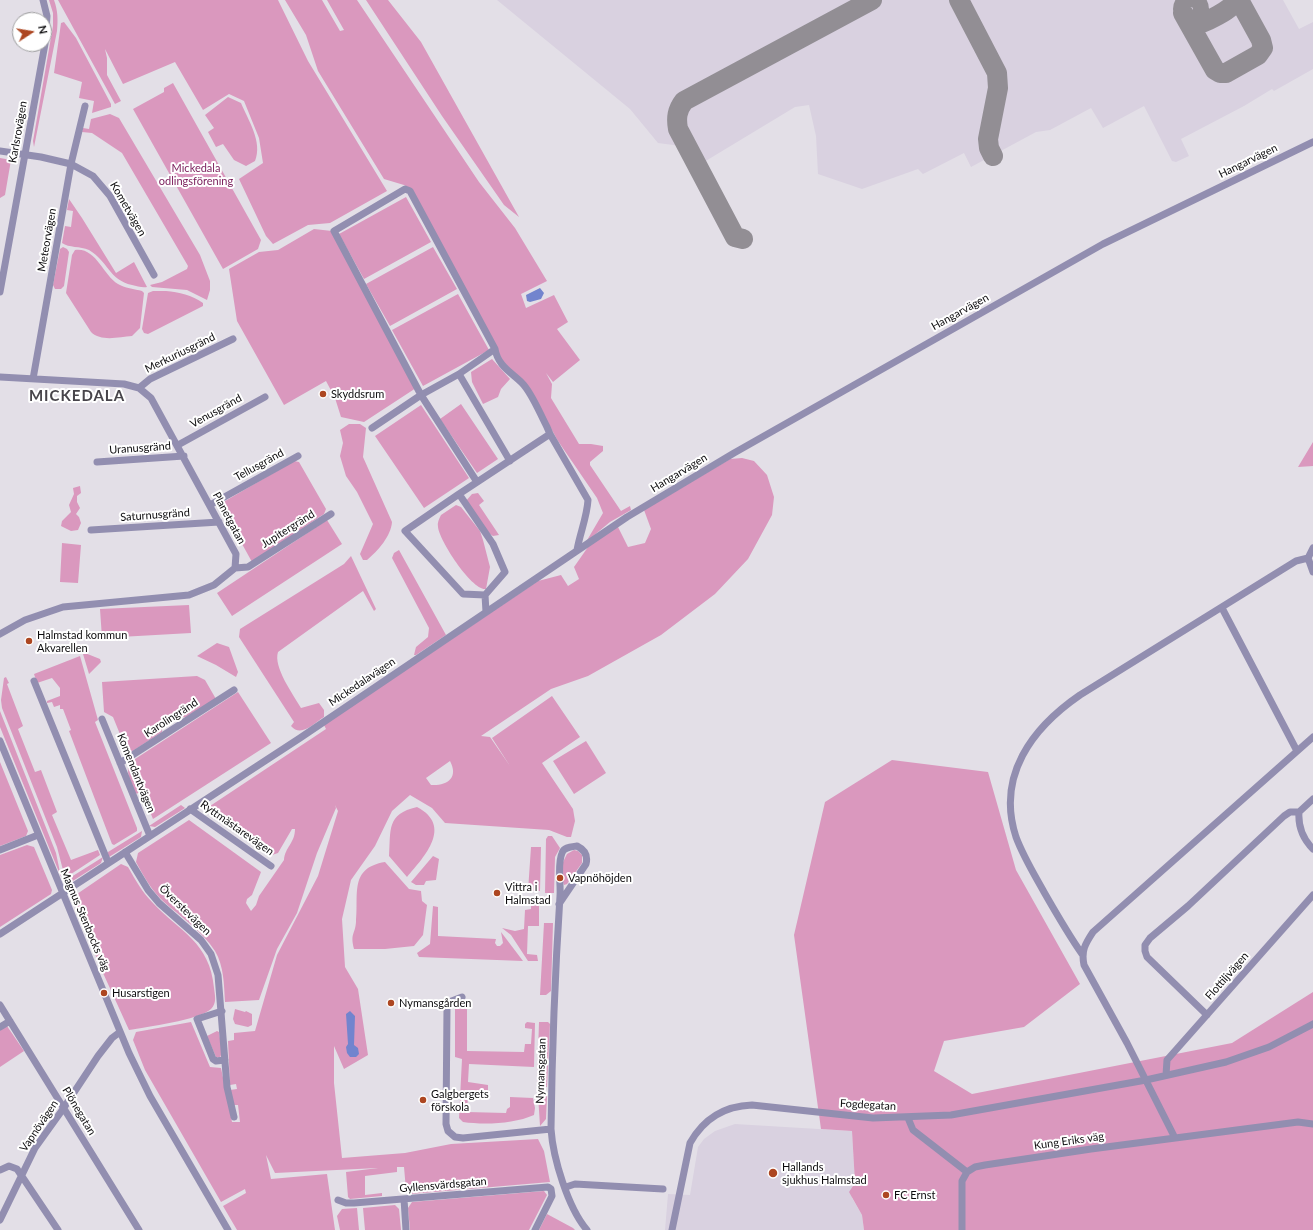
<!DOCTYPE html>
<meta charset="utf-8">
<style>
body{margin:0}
#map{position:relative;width:1313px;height:1230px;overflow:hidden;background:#e3dfe7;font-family:Lato,sans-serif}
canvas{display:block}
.north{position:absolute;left:12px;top:12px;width:40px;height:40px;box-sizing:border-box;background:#fff;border:1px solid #9e9e9f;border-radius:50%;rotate:78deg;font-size:11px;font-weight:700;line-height:16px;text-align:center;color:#0d0c0e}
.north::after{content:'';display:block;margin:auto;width:14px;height:18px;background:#ad4621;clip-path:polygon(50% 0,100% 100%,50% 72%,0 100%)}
</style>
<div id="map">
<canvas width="1313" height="1230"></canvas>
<div class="north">N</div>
</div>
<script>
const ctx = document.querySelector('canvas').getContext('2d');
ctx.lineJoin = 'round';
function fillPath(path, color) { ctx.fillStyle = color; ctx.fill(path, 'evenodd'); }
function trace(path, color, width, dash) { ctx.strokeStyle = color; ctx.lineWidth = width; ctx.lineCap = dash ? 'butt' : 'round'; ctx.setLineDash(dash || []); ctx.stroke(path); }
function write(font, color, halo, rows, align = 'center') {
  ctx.font = font + ' Lato,sans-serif'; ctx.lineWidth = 4; ctx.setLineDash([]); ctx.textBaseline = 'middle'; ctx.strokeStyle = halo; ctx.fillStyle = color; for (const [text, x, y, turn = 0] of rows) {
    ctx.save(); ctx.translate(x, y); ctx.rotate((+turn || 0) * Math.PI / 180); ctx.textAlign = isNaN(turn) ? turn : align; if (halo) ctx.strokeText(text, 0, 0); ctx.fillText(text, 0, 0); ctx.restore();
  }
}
fillPath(new Path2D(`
 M 497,0 L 1283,0 L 1299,29 L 1313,22 L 1313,69 L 1274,91 L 1272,89 L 1244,106 L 1181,139 L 1189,156 L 1176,162 L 1172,161 L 1144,106 L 1103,128 L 1091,108 L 1050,130 L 1036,132 L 971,167 L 964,153 L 923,174 L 918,169 L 862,189 L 818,174 L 816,136 L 809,105 L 795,107 L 704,162 L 691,141 L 681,146 L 658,143 L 630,109 Z
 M 735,1124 L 852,1131 L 855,1183 L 852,1198 L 862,1215 L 864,1230 L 665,1230 L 668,1194 L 690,1195 L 698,1147 L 704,1139 L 715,1131 Z`), '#d9d1e0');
fillPath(new Path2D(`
 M 49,0 L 54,0 C 58,11 58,20 57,31 L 34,147 L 33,141 L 53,26 L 53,13 Z
 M 58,0 L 278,0 L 308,61 L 387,191 L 330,223 L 308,225 L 273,244 L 266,236 L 239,179 L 263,163 L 259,138 L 244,101 L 229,94 L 203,110 L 175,62 L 123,84 L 105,49 L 107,58 L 107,75 L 121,101 L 115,104 Z
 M 285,0 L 322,0 L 340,31 L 344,30 L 327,0 L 357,0 L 479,182 L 515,228 L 547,281 L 521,294 L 526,308 L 554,295 L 568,322 L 557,329 L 580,360 L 553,382 L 546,373 L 552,384 L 551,398 L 579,444 L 591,444 L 603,446 L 603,451 L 590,462 L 590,465 L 621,511 L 630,506 L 631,510 L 610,522 L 586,542 L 603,513 L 597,498 L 558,441 L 530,390 L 501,359 L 411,189 L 404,185 L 384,179 L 318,71 L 306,35 Z
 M 366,0 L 388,0 L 421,42 L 519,217 L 504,205 L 442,116 Z
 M 64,22 L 76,38 L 111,104 L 111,107 L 92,113 L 94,101 L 79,98 L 82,82 L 54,73 L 61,23 Z
 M 173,83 L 261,240 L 258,249 L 223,269 L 133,109 L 164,92 L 164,88 Z
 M 228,97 L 241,103 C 248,120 263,142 255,161 L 246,166 L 234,160 L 223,144 L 216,147 L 208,132 L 214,128 L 205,115 Z
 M 110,114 L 119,118 L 200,255 L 210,281 L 210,290 L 207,300 L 187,290 L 152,287 L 150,285 L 162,282 L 187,269 L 188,266 L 122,153 L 92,133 L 82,132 L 83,128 L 89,129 L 91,119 Z
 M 0,158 L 11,160 L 5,195 L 0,198 Z
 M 406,197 L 431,242 L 364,279 L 339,234 Z
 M 69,199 L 82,218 L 116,273 L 134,262 L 147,287 C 142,288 137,286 132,285 C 109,280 108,261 89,250 C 80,246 69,248 62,243 L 65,226 L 71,227 L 73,211 L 67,210 Z
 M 314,229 L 332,231 L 416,388 L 364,422 L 341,417 L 335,398 L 326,381 L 284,405 L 237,321 L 229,269 L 259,252 L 278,250 Z
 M 63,247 L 67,249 L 69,252 L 64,286 L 61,289 L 55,289 L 53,285 L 60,249 Z
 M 433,247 L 457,289 L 390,326 L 366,284 Z
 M 75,250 C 96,247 103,275 118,284 C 124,288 135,289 142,291 L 144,293 L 140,328 L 132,336 C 119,337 101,342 91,332 L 66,293 L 72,255 Z
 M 166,291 C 179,292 192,295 203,303 L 203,306 L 148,334 L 144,333 L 142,329 L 148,293 L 153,291 Z
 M 458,294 L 489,350 L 423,386 L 392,330 Z
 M 492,359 L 510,379 L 501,389 L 498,397 L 483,404 L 472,382 L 471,372 Z
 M 461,404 L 498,459 L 477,473 L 440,419 Z
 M 421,405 L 469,478 L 424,508 L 375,436 Z
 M 349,424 L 360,424 L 366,428 L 363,457 L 392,522 C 391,536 378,551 367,560 L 363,560 L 360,554 L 373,524 L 357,492 L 346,476 L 340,456 L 343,443 L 340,430 Z
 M 1313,442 L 1313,466 L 1298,467 Z
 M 742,458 L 754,461 L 767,475 L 774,497 L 772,515 L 748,559 L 715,594 L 661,635 L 588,676 L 551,689 L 481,736 L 490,737 L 510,766 L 492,738 L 552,696 L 580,737 L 542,763 L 573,809 L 575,821 L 571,837 L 567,837 L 549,830 L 445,823 L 432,808 L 410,795 L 392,811 L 375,846 L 351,880 L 342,919 L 345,967 L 358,989 L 368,1055 L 344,1069 L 334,1046 L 334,1083 L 342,1158 L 405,1153 L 451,1144 L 538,1139 L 544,1151 L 550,1182 L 411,1194 L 406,1190 L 404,1167 L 397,1167 L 397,1172 L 365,1176 L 365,1195 L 382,1193 L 382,1196 L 350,1199 L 348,1197 L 346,1172 L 378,1168 L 275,1173 L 266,1155 L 271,1179 L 327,1174 L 335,1230 L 237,1230 L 223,1206 L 246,1193 L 245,1189 L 221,1202 L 145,1070 L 133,1040 L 136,1032 L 191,1022 L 210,1067 L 221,1068 L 232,1122 L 240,1122 L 238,1105 L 232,1105 L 230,1090 L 237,1089 L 236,1084 L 230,1085 L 228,1041 L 234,1040 L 234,1033 L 255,1031 L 277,955 L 318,876 L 338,811 L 335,805 L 336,808 L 317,853 L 297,913 L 277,949 L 259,1000 L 225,1002 C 224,985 224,966 215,951 C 202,931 182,918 164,902 C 152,891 144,877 136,862 L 138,853 L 189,820 L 261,872 L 252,895 L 247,899 L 246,903 L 251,911 L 256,905 L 259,896 L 284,860 C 285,847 295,843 295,829 L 292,829 L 278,853 L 272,855 L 266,853 L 204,810 L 326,729 L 324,725 L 538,581 L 561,575 L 568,586 L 579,579 L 574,567 L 588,547 L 617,525 L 628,547 L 645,543 L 651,529 L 644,510 L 730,459 ZM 450,761 C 459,778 447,786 431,785 L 426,778 Z
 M 294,461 L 299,462 L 326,509 L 324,514 L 252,562 L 220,504 Z
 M 80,486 L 81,493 L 77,496 L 77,502 L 80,508 L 76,514 L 79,517 L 81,523 L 78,530 L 71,531 L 61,526 L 62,521 L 71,512 L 69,505 L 74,494 L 73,488 Z
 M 478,493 L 484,501 L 479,505 L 499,535 L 493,536 L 490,534 L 465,502 L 472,494 Z
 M 456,505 L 461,507 L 480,531 L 483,540 L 490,567 L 486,589 C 472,591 439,540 438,527 C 437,523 439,519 441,515 Z
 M 327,520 L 342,544 L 232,616 L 217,593 Z
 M 62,543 L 81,545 L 78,583 L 60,582 Z
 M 399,550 L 446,635 L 416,655 L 414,655 L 416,647 L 428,637 L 429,628 L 392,558 L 394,553 Z
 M 351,556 L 376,609 L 374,611 L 363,591 L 278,652 C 273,667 293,694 301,708 L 319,703 L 324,710 L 324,717 C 314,723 301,738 291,726 L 294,722 L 239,637 L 240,629 L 344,564 Z
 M 189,605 L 191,633 L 102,638 L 100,609 Z
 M 217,643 L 229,647 L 238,672 L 236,677 L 216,665 L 197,656 Z
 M 85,653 L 100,659 L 101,662 L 89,674 L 83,654 Z
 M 80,656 L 98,720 L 95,722 L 137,828 L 137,831 L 114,845 L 112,844 L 69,731 L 71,730 L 63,709 L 60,709 L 60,705 L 54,707 L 52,702 L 47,703 L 47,701 L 60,696 L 60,688 L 52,678 L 37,683 L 34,674 Z
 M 197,676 L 205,680 L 216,699 L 189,717 L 161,718 L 162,732 L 128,754 L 113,717 L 104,712 L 102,682 Z
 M 6,677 L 9,683 L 7,684 L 23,726 L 18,729 L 35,772 L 41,770 L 57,812 L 52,815 L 71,860 L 98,850 L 100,855 L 68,876 L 64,874 L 57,847 L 2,708 L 1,700 L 4,678 Z
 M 238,692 L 271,743 L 153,819 L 142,792 L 135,794 C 132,783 123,771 132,761 Z
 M 0,711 L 56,853 L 61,877 L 0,727 Z
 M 586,741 L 606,773 L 574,794 L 553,761 Z
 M 892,760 L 988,772 L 1016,870 L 1080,984 L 1024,1027 L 944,1041 L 934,1071 L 972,1094 L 1232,1043 L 1313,992 L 1313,1230 L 864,1230 L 862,1215 L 849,1192 L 855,1183 L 852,1131 L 821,1129 L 794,935 L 825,802 Z
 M 0,762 L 28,831 L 26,836 L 0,846 Z
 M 181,805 L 185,808 L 182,810 L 155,827 L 149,826 Z
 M 417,807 C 453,826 425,856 407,877 L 389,856 C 391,830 386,814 417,807 Z
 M 142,831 L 141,837 L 109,857 L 107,854 L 108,852 Z
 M 548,836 L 552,836 L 560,848 L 555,857 L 554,893 L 545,893 L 546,839 Z
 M 27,845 L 34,847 L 52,890 L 51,894 L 0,927 L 0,855 Z
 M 531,847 L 541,847 L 540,891 L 528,891 Z
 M 574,850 L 578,851 L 582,855 L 582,863 L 567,884 L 564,885 L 563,882 L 563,862 L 567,854 Z
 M 433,856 L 439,859 L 436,880 L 426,881 L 424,885 L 416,885 L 411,882 Z
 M 103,857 L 101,863 L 68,884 L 68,879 Z
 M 385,862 L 409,889 L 421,891 L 422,901 L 427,905 L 423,935 L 414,946 L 385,949 L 354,949 C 350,933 355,935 356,922 C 359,894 349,868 385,862 Z
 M 121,864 L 128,867 C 135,879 142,892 152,902 C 180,932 210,942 214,988 C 215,996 217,1003 211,1009 C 199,1020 146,1027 129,1030 L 103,973 L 74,903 L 77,894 Z
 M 531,902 L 539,902 L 539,926 L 528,926 L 527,954 L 537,955 L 538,961 L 528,961 L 511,935 L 502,928 L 515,931 L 524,929 L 525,910 L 531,909 Z
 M 433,906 L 438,907 L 438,936 L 496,939 L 495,943 L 497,946 L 500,946 L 503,943 L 501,932 L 523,961 L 419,957 L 417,953 L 430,944 Z
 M 544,923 L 553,923 L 551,991 L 546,995 L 540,995 Z
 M 455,1008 L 467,1008 L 467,1051 L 524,1052 L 525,1044 L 531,1044 L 532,1029 L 525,1028 L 525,1024 L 527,1022 L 535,1023 L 534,1067 L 469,1064 L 468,1082 L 488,1085 L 488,1097 L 468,1096 L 467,1112 L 506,1113 L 507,1109 L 510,1107 L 510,1097 L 533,1098 L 535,1108 L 534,1115 C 514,1124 484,1125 463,1122 L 459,1118 L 462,1059 L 455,1057 Z
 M 235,1009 L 245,1012 L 246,1011 L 252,1014 L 252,1025 L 248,1027 L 235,1024 L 233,1019 Z
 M 539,1022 L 548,1022 L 550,1024 L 547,1087 L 537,1086 Z
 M 7,1026 L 24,1051 L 0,1067 L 0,1030 Z
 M 217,1031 L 219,1032 L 222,1052 L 220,1058 L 216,1057 L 207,1036 Z
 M 538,1095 L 547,1096 L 546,1119 L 540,1126 Z
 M 544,1191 L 547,1195 L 529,1230 L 410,1230 L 408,1208 L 412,1202 Z
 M 395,1205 L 399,1209 L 401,1230 L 365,1230 L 363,1208 Z
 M 357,1208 L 359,1230 L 340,1230 L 337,1216 L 342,1209 Z
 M 547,1214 L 573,1228 L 575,1230 L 539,1230 Z`), '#da98be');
fillPath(new Path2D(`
 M 540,288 L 544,293 L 541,299 L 530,302 L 527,301 L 526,295 Z
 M 350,1011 L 355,1016 L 354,1045 L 358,1048 L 359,1054 L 356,1057 L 350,1057 L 347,1053 L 346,1047 L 348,1044 L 346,1014 Z`), '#7284ce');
trace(new Path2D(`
 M 959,0 L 997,73 L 998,88 L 988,139 L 989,148 L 993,156
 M1183 9a8 8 0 1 1 16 0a8 8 0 1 1-16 0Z
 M 1183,13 L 1215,70 L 1220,73 L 1226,73 L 1258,55 L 1263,48 L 1261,40 L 1239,0
 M 1187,19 L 1194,25 C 1203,24 1234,9 1236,0
 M 743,239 L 735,237 L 678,129 C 676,118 677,110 684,101 L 872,0`), '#928e94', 20);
trace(new Path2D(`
 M 0,151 L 41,157 L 71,164 L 93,176 L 110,196 L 154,275
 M 0,292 L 45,44 L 47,16 L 43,0
 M 495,349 C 498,366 511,372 522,383 C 532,393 540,414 547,427 L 550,434
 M 0,377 L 124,384 L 139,388 L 151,398 L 236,554 L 235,568 L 214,585 L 189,595 L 63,607 L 25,620 L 0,634
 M 33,379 L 71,164 L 85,106
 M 139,388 L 150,379 L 233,339
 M 372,428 L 421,395 L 334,231 L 405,189 L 410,191 L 495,349 L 459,374
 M 178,445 L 265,397
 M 97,462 L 184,456
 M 477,482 L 421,395 L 459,374 L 510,461
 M 459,494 L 550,434 L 588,500 C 587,517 580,533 577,550
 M 210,505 L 298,456
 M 91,530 L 219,522
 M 1313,548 L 1308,558 L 1313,572
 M 235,568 L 248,567 L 331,514
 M 485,595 L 505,572 L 493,544 L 459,494 L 405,531 L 463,594 L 485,595 L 486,612
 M 1222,608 L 1297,751
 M 34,681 L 108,862
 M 102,719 L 150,836
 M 0,741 L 129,1053 L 150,1096 L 228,1230
 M 120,763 L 234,690
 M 1313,799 L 1299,812 C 1298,826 1303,839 1313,849
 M 190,809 L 271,866
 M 0,850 L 38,835
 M 125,852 L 148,890 L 159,903 L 201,940 L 211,954 L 218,975 L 227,1087 L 234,1117
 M 559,904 L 586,864 C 588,856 585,850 577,846 C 571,847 564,847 562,853 C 557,865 561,883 560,896 C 555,973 552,1051 551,1129 C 553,1158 568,1208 587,1230
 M 0,934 L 300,738 L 627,517 L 734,453 L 1103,244 L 1313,142
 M 1082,954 C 1068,934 1056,913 1044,892 C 1034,874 1023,856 1016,837 C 996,776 1032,728 1080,695 L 1296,561 L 1308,558
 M 462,997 L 449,1002 L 447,1007 L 446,1124 L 448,1131 L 455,1137 L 463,1138 L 551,1129
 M 0,1005 L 139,1230
 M 222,1011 L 197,1019 L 213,1059 L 216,1061 L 225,1060
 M 1207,1015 L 1147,957 L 1145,951 L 1145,945 L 1150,938 L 1188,906 L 1284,816 L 1290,812 L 1299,812
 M 0,1027 L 10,1021
 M 1166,1075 L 1167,1060 L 1313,895
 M 908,1118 L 913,1130 L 967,1172 L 962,1181 L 962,1230
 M 1175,1138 L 1127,1043 L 1084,965 C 1081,951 1085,944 1093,932 L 1313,737
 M 0,1170 L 9,1166 L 17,1169 L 58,1230
 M 967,1172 L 975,1167 L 985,1165 L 1091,1149 L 1298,1122 L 1313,1124
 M 566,1187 L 575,1184 L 663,1189
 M 404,1199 L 406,1230
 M 338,1200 L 346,1203 L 354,1203 L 548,1187 L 551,1189 L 552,1196 L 535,1230
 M 0,1220 L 35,1148 L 63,1109 L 98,1056 L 112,1038 L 120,1032
 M 672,1230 L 690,1143 C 704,1118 724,1106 752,1105 L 873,1118 L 951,1115 L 1146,1080 L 1226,1062 L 1269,1047 L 1313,1024`), '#928eb0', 7);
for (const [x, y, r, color] of [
 [323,394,4,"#ad4621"],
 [29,641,4,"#ad4621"],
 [560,878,4,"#ad4621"],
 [497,893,4,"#ad4621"],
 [104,993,4,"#ad4621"],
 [391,1003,4,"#ad4621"],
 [423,1100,4,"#ad4621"],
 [773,1173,5,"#ad4621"],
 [886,1195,4,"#ad4621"]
]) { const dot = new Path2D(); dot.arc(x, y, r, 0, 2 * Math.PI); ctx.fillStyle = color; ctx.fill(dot); trace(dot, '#fff', 1.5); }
write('11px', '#0d0c0e', '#fff', [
 ["Karlsrovägen",18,132,-80],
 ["Hangarvägen",1248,161,-26],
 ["Kometvägen",128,209,60],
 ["Meteorvägen",47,240,-80],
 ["Hangarvägen",960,312,-29],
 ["Merkuriusgränd",180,353,-26],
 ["Venusgränd",216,411,-29],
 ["Uranusgränd",140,448,-4],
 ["Tellusgränd",259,465,-29],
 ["Hangarvägen",679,473,-31],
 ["Saturnusgränd",155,515,-4],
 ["Planetgatan",229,518,62],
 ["Jupitergränd",288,529,-32],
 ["Mickedalavägen",362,682,-34],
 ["Karolingränd",171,718,-33],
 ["Komendantvägen",136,773,68],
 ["Ryttmästarevägen",237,828,35],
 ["Överstevägen",185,910,44],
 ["Magnus Stenbocks väg",85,920,67],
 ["Flottiljvägen",1227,976,-49],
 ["Nymansgatan",541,1071,-88],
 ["Fogdegatan",868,1105,3],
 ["Plönegatan",79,1111,59],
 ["Vapnövägen",39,1126,-56],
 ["Kung Eriks väg",1069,1141,-8],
 ["Gyllensvärdsgatan",443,1185,-5]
]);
write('11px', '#791c5a', '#fff', [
 ["Mickedala",196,168],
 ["odlingsförening",196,181]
]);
write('11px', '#0d0c0e', '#fff', [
 ["Skyddsrum",331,394],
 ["Halmstad kommun",37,635],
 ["Akvarellen",37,648],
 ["Vapnöhöjden",568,878],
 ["Vittra i",505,887],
 ["Halmstad",505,900],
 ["Husarstigen",112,993],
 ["Nymansgården",399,1003],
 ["Galgbergets",431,1094],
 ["förskola",431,1107],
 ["Hallands",782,1167],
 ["sjukhus Halmstad",782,1180],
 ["FC Ernst",894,1195]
], 'left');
ctx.letterSpacing = '1px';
write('bold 15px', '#47444a', '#fff', [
 ["MICKEDALA",77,396]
]);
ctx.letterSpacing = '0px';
</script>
